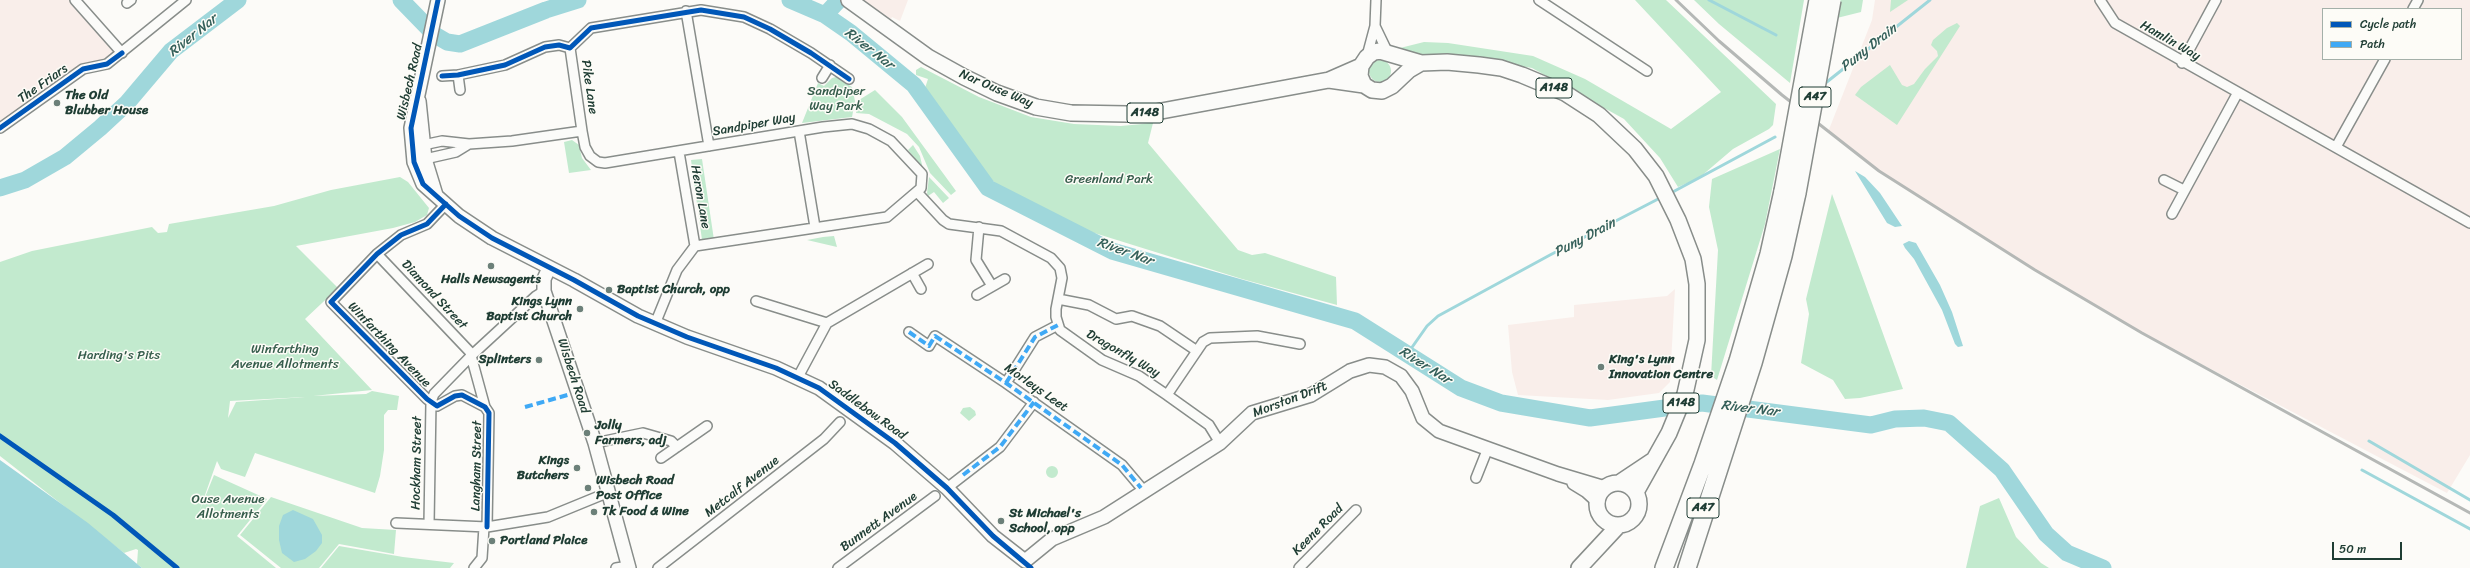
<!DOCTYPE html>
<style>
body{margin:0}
#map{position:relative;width:2470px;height:568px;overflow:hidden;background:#fcfbf8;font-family:Sriracha,sans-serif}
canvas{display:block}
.legend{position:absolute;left:2322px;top:8px;width:140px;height:52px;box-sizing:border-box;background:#fdfcf7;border:1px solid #a4b0a9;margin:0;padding:5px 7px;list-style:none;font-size:12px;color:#1f3d34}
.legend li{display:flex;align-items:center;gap:8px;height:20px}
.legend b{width:20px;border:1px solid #a4b0a9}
.scale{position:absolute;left:2332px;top:542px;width:70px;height:18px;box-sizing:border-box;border:2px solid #1f3d34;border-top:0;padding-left:5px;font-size:12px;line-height:14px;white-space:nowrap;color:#1f3d34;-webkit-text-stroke:3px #fdfcf7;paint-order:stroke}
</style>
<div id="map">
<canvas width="2470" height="568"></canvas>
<ul class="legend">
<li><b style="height:5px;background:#0057b8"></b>Cycle path</li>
<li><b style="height:5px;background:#3fa9f5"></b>Path</li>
</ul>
<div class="scale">50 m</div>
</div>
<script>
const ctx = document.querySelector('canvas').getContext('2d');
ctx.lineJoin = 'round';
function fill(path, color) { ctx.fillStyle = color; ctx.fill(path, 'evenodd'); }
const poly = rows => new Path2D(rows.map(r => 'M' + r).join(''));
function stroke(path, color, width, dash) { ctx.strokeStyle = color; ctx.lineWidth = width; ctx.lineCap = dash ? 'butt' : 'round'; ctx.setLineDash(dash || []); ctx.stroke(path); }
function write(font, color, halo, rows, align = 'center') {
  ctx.font = font + ' Sriracha,sans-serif'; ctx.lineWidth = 3; ctx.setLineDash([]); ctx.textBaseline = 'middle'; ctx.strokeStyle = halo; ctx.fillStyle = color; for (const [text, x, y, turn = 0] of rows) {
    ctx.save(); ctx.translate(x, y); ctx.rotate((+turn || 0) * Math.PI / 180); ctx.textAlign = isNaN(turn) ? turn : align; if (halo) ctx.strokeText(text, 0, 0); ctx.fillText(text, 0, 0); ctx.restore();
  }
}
const built = poly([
 [0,0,76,0,120,54,80,72,0,127],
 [862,0,908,0,900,21,892,17,891,19],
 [1875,0,2470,0,2470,455,2447,493,2142,333,2035,270,1879,171,1828,132,1872,20],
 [2323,9,2461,9,2461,59,2323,59],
 [1675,289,1670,382,1659,393,1608,400,1518,395,1512,372,1508,325,1574,317,1574,305,1667,296]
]);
const green = poly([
 [1635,0,1666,0,1776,104,1773,125,1769,129,1733,149,1699,178,1678,187,1660,158,1624,119,1532,68,1481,59,1411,53,1400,48,1424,42,1448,43,1533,56,1585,79,1671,129,1721,92],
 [1694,0,1804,0,1790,83,1719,24],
 [1840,0,1863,0,1861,12,1837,18],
 [1891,0,1908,0,1890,12],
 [1957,23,1960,26,1897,125,1855,95,1861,87,1890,65,1902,85,1907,87,1914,84,1925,69,1938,56,1937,51,1931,45,1933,40,1947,28],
 '1369 71a11 11 0 1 1 22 0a11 11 0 1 1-22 0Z',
 [921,67,979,97,1031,117,1074,124,1121,126,1153,123,1148,143,1238,250,1252,255,1265,253,1336,277,1337,305,1242,279,1088,231,1000,187,985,174,924,91,928,79,916,75,916,70],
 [836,77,852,87,855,101,852,117,802,123,818,83,824,86,832,78],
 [875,90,902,117,956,191,951,195,930,173,919,147,907,134,869,114,856,113,859,100],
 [572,140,579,145,582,158,591,170,569,173,564,142],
 [913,145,920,156,923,169,908,150],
 [1780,149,1765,224,1717,380,1711,376,1718,250,1709,207,1712,179],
 [702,159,714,240,702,240,691,160],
 [400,177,408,182,429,208,427,215,415,222,393,228,296,246,338,288,305,319,372,390,313,396,366,394,372,391,399,396,397,410,388,410,384,415,384,450,380,476,375,493,255,453,245,477,221,469,217,461,199,512,214,475,267,499,237,536,276,568,142,568,137,564,138,550,136,549,124,553,0,456,0,262,32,251,152,227,158,233,167,232,169,224,274,206,331,190],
 [305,397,236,402,228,418,230,401],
 [929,177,949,198,943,203,934,192,928,196,927,193],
 [1832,194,1864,281,1903,389,1860,398,1845,399,1833,380,1801,363,1809,314,1806,299],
 [834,236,837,247,807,240,823,237],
 [970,407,975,411,976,415,969,421,960,413,963,408],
 '1046 472a6 6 0 1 1 12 0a6 6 0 1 1-12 0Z',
 [271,497,362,528,396,530,394,554,339,544,319,568,281,568,240,535],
 [1999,498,2016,537,2041,563,2049,568,1966,568,1980,506],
 [339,546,403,557,454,563,450,568,321,568]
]);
const water = poly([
 [1855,171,1865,177,1880,193,1902,226,1895,227,1887,223],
 [1909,241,1916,243,1940,285,1952,312,1963,346,1958,347,1955,344,1942,310,1914,259,1905,248,1903,244],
 [0,460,88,523,142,568,0,568],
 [293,510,313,519,322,535,322,543,316,551,305,559,294,562,282,553,279,540,279,526,283,515]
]);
const stream = poly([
 [1709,0,1776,35],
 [1823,85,1930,0],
 [1669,194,1775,137],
 [1408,353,1427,326,1438,316,1550,255,1662,197],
 [2369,441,2470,500],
 [2362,470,2470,529]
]);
const river = poly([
 [401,0,435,35,447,42,460,44,546,10,578,0],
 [790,0,825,15,851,33,914,85,988,188,1112,251,1355,321,1461,388,1501,403,1590,418,1702,403,1871,425,1895,419,1924,418,1949,423,2002,470,2046,534,2067,553,2103,568],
 [825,15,839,0],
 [0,188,25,180,65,157,100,128,127,103,171,51,238,0]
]);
const street = poly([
 [75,0,122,53],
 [1539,0,1647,71],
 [2100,0,2115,23,2470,223],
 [127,3,131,0],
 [2413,9,2418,0],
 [686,11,709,146],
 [1375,26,1388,53],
 [570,48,582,131],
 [1367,56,1375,26,1376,0],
 [2182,63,2216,0],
 [458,75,460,90],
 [442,76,458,75,505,65,545,47,559,45,570,48,591,28,701,10,744,17,770,29,811,53,849,79],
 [822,78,830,65],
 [0,128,83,69,107,64,186,0],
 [799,131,815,227],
 [423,145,442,141,469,144,512,141,582,131,585,147,590,156,598,162,605,163,823,127,852,124,869,129,891,141,922,174,921,188,887,217,695,246,677,270,655,324],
 [2336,147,2385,59],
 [679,152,695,246],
 [425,159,456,152,469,144],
 [2164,180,2184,190],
 [917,192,943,220,949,224,1001,231,1051,258,1060,268,1062,278,1056,309,1056,317,1060,330,1102,360,1139,376,1167,395,1209,425,1220,443],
 [446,204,427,224,401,235,377,254,331,302,427,399,437,406,455,396,462,395,485,407,489,413,487,527],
 [2172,214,2237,94],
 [979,227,976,260,992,286],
 [377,254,470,352,485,407],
 [912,273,921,289],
 [977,295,1005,279],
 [1058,299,1089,305,1116,319,1132,316,1160,326,1197,351],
 [756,301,827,323],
 [909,332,929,346,935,336,1006,383,1122,465,1144,491],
 [798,377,827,323,928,264],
 [1006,383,1035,337,1058,325],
 [1167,395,1203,342,1210,338,1257,336,1300,344],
 [595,443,643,433,671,441,677,447],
 [661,458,707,426],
 [1476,478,1488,448],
 [947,488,1000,447,1034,402],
 [396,523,487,527,548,517,609,492],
 [429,524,431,402,434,394,472,355,536,296,544,291],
 [474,568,482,558,484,527],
 [616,568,629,566],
 [658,568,824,439,840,422],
 [838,568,935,496],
 [1299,568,1356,510]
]);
const secondary = poly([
 [438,0,411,128,414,162,423,184,459,216,492,238,574,280,638,316,687,337,776,368,819,388,895,443,947,488,993,536,1025,561,1052,539,1104,517,1220,443,1252,413,1311,395,1350,371,1369,365,1385,367,1401,376,1412,391,1423,418,1439,431,1558,474,1605,488],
 [419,101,425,159,436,195],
 [549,268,544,279,544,291,595,443,629,568],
 [1574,483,1587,491,1598,501]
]);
const primary = poly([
 [849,0,928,57,964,77,997,93,1036,107,1071,113,1127,114,1156,112,1329,80,1361,66],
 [1329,80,1364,85,1372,90,1382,91,1392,86,1409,70,1421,63],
 [1364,85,1360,76,1361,66,1367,57,1374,52,1380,51,1421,63,1447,62,1479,65,1501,68,1522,75,1565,93,1599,115,1635,149,1656,176,1678,220,1693,259,1697,284,1697,340,1685,394,1669,433,1636,492],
 [1619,483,1652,461],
 '1597 504a21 21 0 1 1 42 0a21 21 0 1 1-42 0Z',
 [1579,568,1619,525]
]);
const highway = poly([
 [1664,568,1703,464,1738,361,1769,254,1783,191],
 [1687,568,1753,363,1783,256,1797,193]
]);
const rail = poly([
 [1676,0,1719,41,1782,95,1879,171,2035,270,2142,333,2470,513]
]);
const highwayBridge = poly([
 [1783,191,1818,0],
 [1797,193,1832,0]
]);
const quiet = poly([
 [909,332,929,346,935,336,1006,383,1122,465,1141,488],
 [1006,383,1035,337,1058,325],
 [525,407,571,394],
 [963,475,1000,447,1034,402]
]);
const cycleway = poly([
 [438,0,411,128,414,162,423,184,459,216,492,238,574,280,638,316,687,337,776,368,819,388,895,443,947,488,993,536,1031,568],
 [442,76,458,75,505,65,545,47,559,45,570,48,591,28,701,10,744,17,770,29,811,53,849,79],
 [0,128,83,69,107,64,122,53],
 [446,204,427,224,401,235,377,254,331,302,427,399,437,406,455,396,462,395,485,407,489,413,487,527],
 [0,436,113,515,177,568]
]);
const markers = [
 [57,103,4,"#6c8079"],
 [491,266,4,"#6c8079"],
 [609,290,4,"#6c8079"],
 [580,309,4,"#6c8079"],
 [539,360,4,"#6c8079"],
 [1601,367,4,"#6c8079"],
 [587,433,4,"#6c8079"],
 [577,468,4,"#6c8079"],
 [588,488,4,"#6c8079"],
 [594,512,4,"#6c8079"],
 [1001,521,4,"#6c8079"],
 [492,541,4,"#6c8079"]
];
const shields = [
 [1554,88,36],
 [1815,97,32],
 [1145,113,36],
 [1681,403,36],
 [1703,508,32]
];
const shieldNames = [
 ["A148",1554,88],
 ["A47",1815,97],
 ["A148",1145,113],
 ["A148",1681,403],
 ["A47",1703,508]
];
const streetNames = [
 ["Hamlin Way",2170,41,30],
 ["Wisbech Road",410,82,-77],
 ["The Friars",43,84,-35],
 ["Pike Lane",589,87,82],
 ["Nar Ouse Way",996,89,23],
 ["Sandpiper Way",754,125,-10],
 ["Heron Lane",700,197,80],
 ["Diamond Street",434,295,47],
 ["Winfarthing Avenue",389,345,46],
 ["Dragonfly Way",1123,354,30],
 ["Wisbech Road",573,376,72],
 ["Morleys Leet",1036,388,35],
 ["Morston Drift",1290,400,-21],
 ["Saddlebow Road",867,410,36],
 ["Hockham Street",417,463,-89],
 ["Langham Street",477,466,-89],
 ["Metcalf Avenue",742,487,-38],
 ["Bunnett Avenue",879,522,-36],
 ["Keene Road",1318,530,-45]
];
const parkNames = [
 ["Sandpiper",836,92],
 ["Way Park",836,107],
 ["Greenland Park",1109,180],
 ["Winfarthing",285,350],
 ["Avenue Allotments",285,365],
 ["Harding's Pits",119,356],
 ["Ouse Avenue",228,500],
 ["Allotments",228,515]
];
const poiNames = [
 ["The Old",65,96],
 ["Blubber House",65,111],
 ["Halls Newsagents",491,280,"center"],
 ["Baptist Church, opp",617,290],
 ["Kings Lynn",572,302,"right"],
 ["Baptist Church",572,317,"right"],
 ["Splinters",531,360,"right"],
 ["King's Lynn",1609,360],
 ["Innovation Centre",1609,375],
 ["Jolly",595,426],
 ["Farmers, adj",595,441],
 ["Kings",569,461,"right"],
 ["Butchers",569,476,"right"],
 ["Wisbech Road",596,481],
 ["Post Office",596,496],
 ["Tk Food & Wine",602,512],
 ["St Michael's",1009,514],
 ["School, opp",1009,529],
 ["Portland Plaice",500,541]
];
const waterNames = [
 ["River Nar",193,36,-39],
 ["Puny Drain",1869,48,-38],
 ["River Nar",869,49,38],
 ["Puny Drain",1585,238,-28],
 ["River Nar",1125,252,20],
 ["River Nar",1425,366,32],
 ["River Nar",1750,409,7]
];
fill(built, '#f9eeea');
fill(green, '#c2eace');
fill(water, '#9fd7db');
stroke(stream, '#9fd7db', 3);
stroke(river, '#9fd7db', 17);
stroke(street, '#888d8a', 12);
stroke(secondary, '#888d8a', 16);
stroke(primary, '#888d8a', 18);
stroke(highway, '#888d8a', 20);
stroke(street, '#fbfbf9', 9);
stroke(secondary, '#fbfbf9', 13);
stroke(primary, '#fbfbf9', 15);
stroke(highway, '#fbfbf9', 17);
stroke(rail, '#b5b8b6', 3);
stroke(highwayBridge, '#888d8a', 20, []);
stroke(highwayBridge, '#fbfbf9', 17);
stroke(quiet, '#3fa9f5', 4, [8, 4]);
stroke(cycleway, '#0057b8', 5);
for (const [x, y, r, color] of markers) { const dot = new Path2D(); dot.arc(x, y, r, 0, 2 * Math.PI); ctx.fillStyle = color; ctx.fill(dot); stroke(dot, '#fdfcf7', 1.5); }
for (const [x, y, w] of shields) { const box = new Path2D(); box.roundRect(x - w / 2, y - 10, w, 20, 3); ctx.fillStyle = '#fdfcf7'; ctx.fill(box); stroke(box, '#1f3d34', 1); }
write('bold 12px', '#1f3d34', null, shieldNames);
write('13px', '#1f3d34', '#fdfcf7', streetNames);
write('13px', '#365d4c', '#fdfcf7', parkNames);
write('bold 13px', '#1f3d34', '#fdfcf7', poiNames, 'left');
write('italic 14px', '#35605a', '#fdfcf7', waterNames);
</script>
